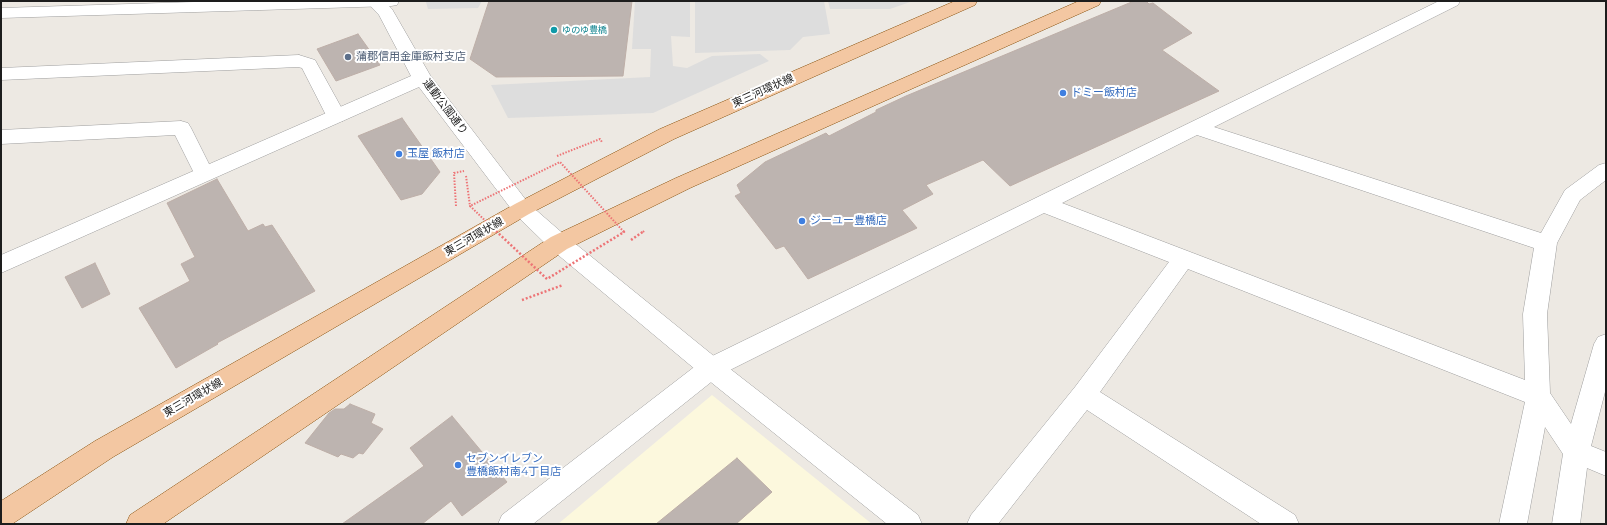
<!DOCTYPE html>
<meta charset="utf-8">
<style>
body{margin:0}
#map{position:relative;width:1607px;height:525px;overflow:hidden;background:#ede9e3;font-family:Montserrat,sans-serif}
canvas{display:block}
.frame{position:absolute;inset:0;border:2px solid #1d1d1d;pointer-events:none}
</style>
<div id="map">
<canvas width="1607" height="525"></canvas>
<div class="frame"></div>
</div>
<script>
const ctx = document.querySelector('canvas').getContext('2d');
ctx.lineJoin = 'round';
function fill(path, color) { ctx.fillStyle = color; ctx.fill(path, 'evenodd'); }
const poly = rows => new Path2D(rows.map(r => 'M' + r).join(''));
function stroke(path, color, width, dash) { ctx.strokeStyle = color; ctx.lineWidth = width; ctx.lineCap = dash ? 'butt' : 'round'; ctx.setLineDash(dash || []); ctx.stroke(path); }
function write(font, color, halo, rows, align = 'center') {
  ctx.font = font + ' Montserrat,"Noto Sans JP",sans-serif'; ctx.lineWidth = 4; ctx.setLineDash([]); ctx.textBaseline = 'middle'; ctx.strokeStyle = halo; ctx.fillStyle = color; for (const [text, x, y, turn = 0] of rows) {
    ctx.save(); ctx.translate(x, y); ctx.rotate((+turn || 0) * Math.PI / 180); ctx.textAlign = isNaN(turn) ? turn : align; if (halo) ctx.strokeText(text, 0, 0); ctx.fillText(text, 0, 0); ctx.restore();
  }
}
const education = poly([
 [712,395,872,524,558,524]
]);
const parking = poly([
 [450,1,482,1,478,8,428,9,426,2],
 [635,1,690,1,690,37,671,36,673,66,687,68,712,56,760,54,769,61,653,113,508,118,491,85,650,77,651,49,632,49],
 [695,1,824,1,830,34,803,37,790,50,695,53],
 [828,1,913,1,890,9,830,9]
]);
const building = poly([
 [489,1,632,1,623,76,496,77,470,59,489,1],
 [1134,1,1146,1,1149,4,1153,3,1192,33,1162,50,1219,91,1010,186,983,160,926,185,933,194,902,210,917,228,808,279,784,246,776,249,735,196,741,193,737,185,765,162,826,133,829,136,876,112,876,110,906,96,1134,1],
 [358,34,380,65,336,81,317,49,358,34],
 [402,118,440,172,422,194,401,200,358,136,402,118],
 [217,179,248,231,263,224,265,227,272,225,315,291,217,343,218,344,176,368,139,308,190,281,181,264,195,257,167,203,217,179],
 [95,263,110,294,82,308,65,277,95,263],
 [350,404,375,414,371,423,383,429,363,454,359,453,353,458,341,454,338,457,305,443,329,413,335,409,344,409,350,404],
 [452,416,507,482,462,516,451,501,422,524,342,524,424,466,410,448,452,416],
 [737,458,772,492,736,524,656,524,737,458]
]);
const pathFar1 = poly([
 [557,156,600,139,602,142],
 [466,176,470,206],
 [456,206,454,173,464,171],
 [643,232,645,230]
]);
const path = poly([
 [631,240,644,231],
 [522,300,563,285]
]);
const minor = poly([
 [226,1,399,1,397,5,391,6,1,18,1,8,226,1],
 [1439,1,1460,1,1458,5,1214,127,1541,233,1565,190,1599,165,1606,163,1606,180,1580,200,1557,243,1547,314,1550,393,1571,424,1594,344,1598,337,1606,334,1606,388,1591,446,1606,452,1606,476,1587,468,1580,524,1552,524,1563,454,1545,427,1527,524,1499,524,1525,402,1188,269,1100,392,1295,515,1299,524,1261,524,1087,410,998,524,967,524,971,515,1075,387,1169,262,1044,213,720,375,533,524,498,524,502,515,702,361,1439,1],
 [1197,135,1534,248,1523,314,1525,380,1062,203,1197,135],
 [299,55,315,60,346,116,343,121,336,122,329,121,302,68,298,67,1,80,1,68,299,55],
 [181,121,188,123,191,128,214,174,211,179,204,181,197,179,175,135,1,144,1,130,181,121]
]);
const tertiary = poly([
 [366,1,384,1,392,9,430,75,529,204,567,237,720,361,918,515,922,524,887,524,702,375,551,249,515,214,419,87,1,273,1,255,411,76,379,15,366,1]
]);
const primary = poly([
 [955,1,977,1,975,5,674,139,529,214,113,457,12,524,1,524,1,501,95,441,515,204,660,129,955,1],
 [1079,1,1101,1,1099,5,690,188,567,249,163,524,126,524,130,515,551,237,676,178,1079,1]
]);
const pathBridgeFar1 = poly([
 [497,232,470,206,560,162,624,232]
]);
const pathBridge = poly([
 [496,231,547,279,624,232,623,231]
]);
const markers = [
 [554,30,4,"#0f9aa8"],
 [348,57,4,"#5c6f8a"],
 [1063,93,4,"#3f7fe0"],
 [399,154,4,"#3f7fe0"],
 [802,221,4,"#3f7fe0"],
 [458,465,4,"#3f7fe0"]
];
const farCulturenames = [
 ["ゆのゆ豊橋",562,30]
];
const serviceNames = [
 ["蒲郡信用金庫飯村支店",356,57]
];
const streetNames = [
 ["東三河環状線",763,91,-24],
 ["運動公園通り",445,107,53],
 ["東三河環状線",474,237,-30],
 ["東三河環状線",193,398,-30]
];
const shopNames = [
 ["ドミー飯村店",1071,93],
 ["玉屋 飯村店",407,154],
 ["ジーユー豊橋店",810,221],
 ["セブンイレブン",466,459],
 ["豊橋飯村南4丁目店",466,472]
];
fill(education, '#fcf8dd');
fill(parking, '#ddd');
fill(building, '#bdb4b0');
stroke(building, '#bdaea7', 1);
stroke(minor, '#9e9e9e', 1);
stroke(tertiary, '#9e9e9e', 1);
stroke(primary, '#88510d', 1);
stroke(pathFar1, '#ed7476', 2, [1.5, 1.5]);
stroke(path, '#ed7476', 2.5, [2, 2]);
fill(minor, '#fff');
fill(tertiary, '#fff');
fill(primary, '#f3c7a2');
stroke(pathBridgeFar1, '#ed7476', 2, [1.5, 1.5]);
stroke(pathBridge, '#ed7476', 2.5, [2, 2]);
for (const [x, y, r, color] of markers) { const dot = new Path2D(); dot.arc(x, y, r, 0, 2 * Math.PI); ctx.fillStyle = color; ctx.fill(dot); stroke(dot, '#fff', 1.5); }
write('9px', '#0d838f', '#fff', farCulturenames, 'left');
write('11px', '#4e5e75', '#fff', serviceNames, 'left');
write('11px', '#1d1d1d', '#fff', streetNames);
write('11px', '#366cbe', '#fff', shopNames, 'left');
</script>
